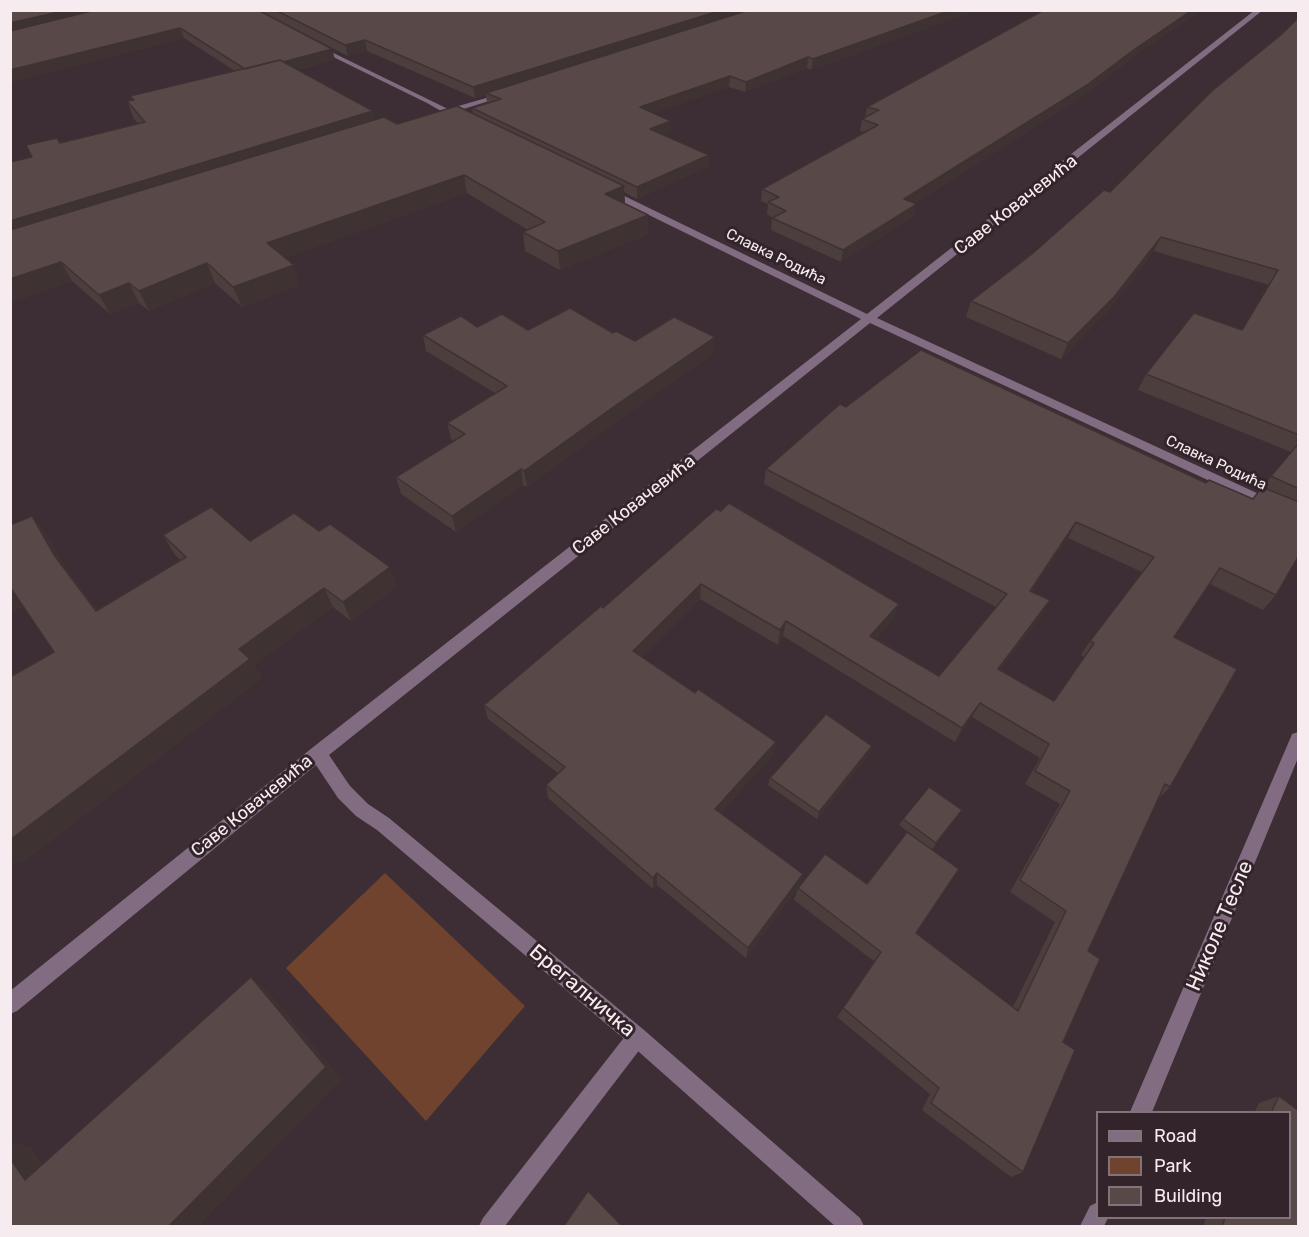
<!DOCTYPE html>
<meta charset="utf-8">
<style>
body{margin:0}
#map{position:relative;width:1309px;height:1237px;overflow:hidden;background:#3c2e34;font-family:Rubik,sans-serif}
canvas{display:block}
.frame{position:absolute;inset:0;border:12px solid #f6ecef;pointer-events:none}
.legend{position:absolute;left:1096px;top:1111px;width:195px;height:108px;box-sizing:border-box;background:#32242a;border:2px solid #807479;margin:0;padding:8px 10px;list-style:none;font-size:18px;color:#f6ecef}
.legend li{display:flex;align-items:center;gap:12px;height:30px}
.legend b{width:30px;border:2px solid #807479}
</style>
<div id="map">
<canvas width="1309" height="1237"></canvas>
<div class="frame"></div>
<ul class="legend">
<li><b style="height:8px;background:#826c82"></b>Road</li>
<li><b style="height:16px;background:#6f432d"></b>Park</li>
<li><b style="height:16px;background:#594848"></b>Building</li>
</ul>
</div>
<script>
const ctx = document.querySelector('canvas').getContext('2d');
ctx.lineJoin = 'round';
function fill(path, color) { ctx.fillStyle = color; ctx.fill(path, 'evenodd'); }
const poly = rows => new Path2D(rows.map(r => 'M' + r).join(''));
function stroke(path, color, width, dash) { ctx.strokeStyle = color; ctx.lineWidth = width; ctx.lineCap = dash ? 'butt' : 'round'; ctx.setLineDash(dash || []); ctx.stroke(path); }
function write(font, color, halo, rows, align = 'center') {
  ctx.font = font + ' Rubik,sans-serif'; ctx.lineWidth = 6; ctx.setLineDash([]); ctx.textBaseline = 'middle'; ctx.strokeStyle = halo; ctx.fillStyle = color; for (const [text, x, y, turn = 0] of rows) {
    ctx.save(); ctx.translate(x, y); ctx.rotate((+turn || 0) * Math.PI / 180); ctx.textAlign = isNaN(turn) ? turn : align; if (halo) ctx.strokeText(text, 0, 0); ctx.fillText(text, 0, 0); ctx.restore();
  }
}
const green = poly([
 [385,873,525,1006,426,1121,286,968]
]);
const service = poly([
 [637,1027,644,1030,647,1037,644,1044,505,1226,479,1226,483,1218,630,1030,637,1027]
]);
const minor = poly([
 [1255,10,1263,10,877,318,1298,512,1298,522,870,323,329,755,350,786,368,804,389,818,644,1030,860,1218,864,1226,835,1226,630,1044,377,830,356,816,338,798,316,765,17,1011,10,1014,10,991,312,748,861,319,604,193,604,189,610,189,867,314,1255,10],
 [317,45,448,109,507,92,511,94,454,112,465,120,458,122,446,114,440,115,441,111,427,103,315,48,317,45],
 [1298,732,1298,758,1152,1112,1130,1112,1290,739,1292,734,1298,732],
 [1098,1202,1098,1218,1108,1218,1104,1226,1080,1226,1090,1206,1098,1202]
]);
const wall = poly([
 [10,10,258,10,335,59,297,70,375,120,397,124,473,113,472,108,487,103,486,95,475,98,367,51,348,56,258,10,977,10,811,70,807,68,745,92,729,87,654,113,671,121,671,132,664,135,709,166,637,199,624,192,625,203,649,234,560,270,525,251,523,232,528,230,467,193,285,258,300,285,242,307,215,283,149,311,139,303,110,314,72,281,10,303,32,157,60,143,138,123,134,119,127,101,132,100,130,96,235,71,184,38,10,82],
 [1299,17,1299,555,1276,595,1263,610,1210,584,1174,637,1170,787,1159,798,1088,951,1063,1042,1023,1172,1011,1177,922,1110,930,1094,837,1017,875,962,794,900,798,888,867,884,931,849,899,825,903,819,957,817,932,850,916,933,1013,1007,1055,922,1010,892,1060,804,1025,784,1040,758,972,717,955,742,783,636,778,645,700,599,642,657,695,693,776,742,773,755,721,813,803,874,799,886,746,958,657,885,653,889,548,798,546,785,558,773,488,719,484,705,603,608,716,509,894,619,876,639,939,676,996,607,764,484,766,469,846,407,1206,483,1253,499,1291,452,1138,390,1146,374,1242,330,1269,285,1154,251,1107,312,1061,359,966,317,971,301,1110,192],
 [1068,538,1142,572,1090,641,1081,655,1084,657,1054,701,1000,670,1042,615,1050,600,1032,591],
 [1131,59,1083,96,915,203,914,216,841,262,771,230,772,218,773,218,767,214,768,204,761,201,762,189,865,132,860,131,862,119,865,118,867,107],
 [477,327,613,333,635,341,714,353,613,424,527,487,523,485,456,532,401,494,396,477,454,441,451,439,447,423,495,393,426,351,423,335],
 [32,516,47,536,70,575,97,610,181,560,175,555,163,535,250,541,319,531,390,567,397,587,351,621,333,607,254,665,262,678,26,860,54,652,23,606,10,612,10,525],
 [869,754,817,819,768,785,770,778],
 [1279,1096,1299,1111,1299,1227,1203,1227,1206,1218,1290,1218,1290,1113,1254,1113,1259,1103]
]);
const shadedWall = poly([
 [67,10,115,10,10,34,10,23],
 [722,10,753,10,486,93,486,95,475,98,473,87],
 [951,10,977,10,811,70,813,59],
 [1192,10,1202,10,1131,59,1083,96,902,211,904,199,1135,49],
 [180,28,184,38,10,82,10,70],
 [365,40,367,51,348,56,345,45],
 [332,49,335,59,252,82,249,71],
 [808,57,807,68,745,92,746,82],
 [730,76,729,87,640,118,640,107],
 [373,111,377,129,10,243,10,221],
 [671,121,671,132,650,140,650,129],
 [709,155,709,166,637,199,637,187],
 [464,175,467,193,274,262,267,243],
 [624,186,625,204,605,194],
 [917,204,914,216,841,262,843,250],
 [648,215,649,234,560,270,558,251],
 [1161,237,1154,251,1107,312,1061,359,1068,343],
 [61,262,72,281,10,303,10,279],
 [207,263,215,283,149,311,139,291],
 [294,265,300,285,242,307,233,287],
 [129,283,139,303,110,314,99,295],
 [715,337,714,353,613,424,527,487,524,471,612,408],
 [521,469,523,485,456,532,452,516],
 [32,516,47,536,70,575,112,630,54,555],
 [1076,522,1068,538,1022,606,1030,591],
 [390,567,397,587,351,621,343,602],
 [701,584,700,599,633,666,633,651],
 [10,587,26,604,10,612],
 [324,588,333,607,254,665,262,678,26,860,10,866,10,840,239,649],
 [1050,600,1042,615,990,683,998,669],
 [899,604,894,619,866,650,870,636],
 [786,621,783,636,778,645,780,630],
 [980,703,972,717,955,742,962,728],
 [776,742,773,755,714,822,715,809],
 [872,746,869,754,817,819,819,812],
 [962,810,957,817,932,850,936,843],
 [657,873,657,885,653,889,653,878],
 [803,874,799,886,746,958,748,948],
 [251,977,269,992,342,1079,198,1227,168,1227],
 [10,1141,31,1147,57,1187,25,1180,10,1158]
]);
const building = poly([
 [10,10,67,10,10,23,10,10],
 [96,10,258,10,332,49,283,62,280,60,245,69,180,28,10,70,10,31,96,10],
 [275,10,722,10,473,87,365,40,345,45,275,10],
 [749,10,951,10,813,59,808,57,746,82,730,76,640,107,671,121,650,129,709,155,637,187,472,108,501,99,486,93,749,10],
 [1044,10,1192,10,1135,49,1087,85,904,199,917,204,843,250,772,218,786,211,768,202,779,197,762,189,878,125,862,119,879,110,867,107,1044,10],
 [1299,17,1299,435,1146,374,1194,313,1242,330,1278,270,1161,237,1114,297,1068,343,971,301,1032,254,1104,190,1110,192,1213,90,1282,34,1299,17],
 [280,60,373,111,10,221,10,162,32,157,26,145,57,138,60,143,145,122,127,101,134,100,130,96,280,60],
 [457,106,624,186,605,194,648,215,558,251,523,232,545,222,464,175,267,243,294,265,233,287,207,263,139,291,129,283,99,295,61,262,10,279,10,230,384,117,397,124,457,106],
 [570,308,613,333,616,331,635,341,674,317,715,337,612,408,524,471,521,469,452,516,396,477,465,434,447,423,507,386,423,335,461,316,477,327,502,314,528,330,570,308],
 [921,350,1206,483,1209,480,1253,499,1262,487,1299,502,1299,555,1276,595,1220,568,1174,637,1237,669,1170,787,1165,784,1088,951,1100,959,1063,1042,1075,1050,1023,1172,931,1103,939,1088,843,1008,881,952,798,888,825,854,867,884,907,832,959,869,916,933,1018,1011,1066,911,1020,880,1070,791,1035,771,1049,744,980,703,962,728,786,621,780,630,701,584,633,651,695,693,698,689,776,742,715,809,803,874,748,948,657,873,653,878,546,785,565,767,484,705,601,606,603,608,716,509,721,511,729,503,899,604,870,636,939,676,1007,594,766,469,840,404,846,407,921,350],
 [1076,522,1154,557,1090,641,1094,643,1054,701,998,669,1050,600,1030,591,1076,522],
 [1299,443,1299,489,1271,476,1299,443],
 [211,507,250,541,294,513,319,531,330,524,390,567,343,602,324,588,239,649,250,659,10,840,10,677,54,652,10,587,10,525,32,516,54,555,96,611,186,557,163,535,211,507],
 [826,714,872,746,819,812,770,778,826,714],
 [929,787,962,810,936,843,903,819,929,787],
 [251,977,326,1067,168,1227,10,1227,10,1158,25,1180,251,977],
 [1279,1096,1299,1111,1299,1227,1222,1227,1225,1218,1290,1218,1290,1113,1271,1113,1279,1096],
 [588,1191,623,1227,563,1227,588,1191]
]);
const farStreetnames = [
 ["Славка Родића",776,257,26],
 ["Славка Родића",1216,463,25]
];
const streetNames = [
 ["Саве Ковачевића",1016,205,-38],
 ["Саве Ковачевића",634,505,-38],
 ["Саве Ковачевића",252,806,-39]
];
const nearStreetnames = [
 ["Николе Тесле",1220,926,-67],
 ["Брегалничка",582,991,40]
];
fill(green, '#6f432d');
fill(service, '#826c82');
fill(minor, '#826c82');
fill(wall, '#4d3e3e');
fill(shadedWall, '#3e3232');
fill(building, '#594848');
stroke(building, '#3e3232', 1.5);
write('15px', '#f6ecef', '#32242a', farStreetnames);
write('18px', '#f6ecef', '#32242a', streetNames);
write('21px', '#f6ecef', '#32242a', nearStreetnames);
</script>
